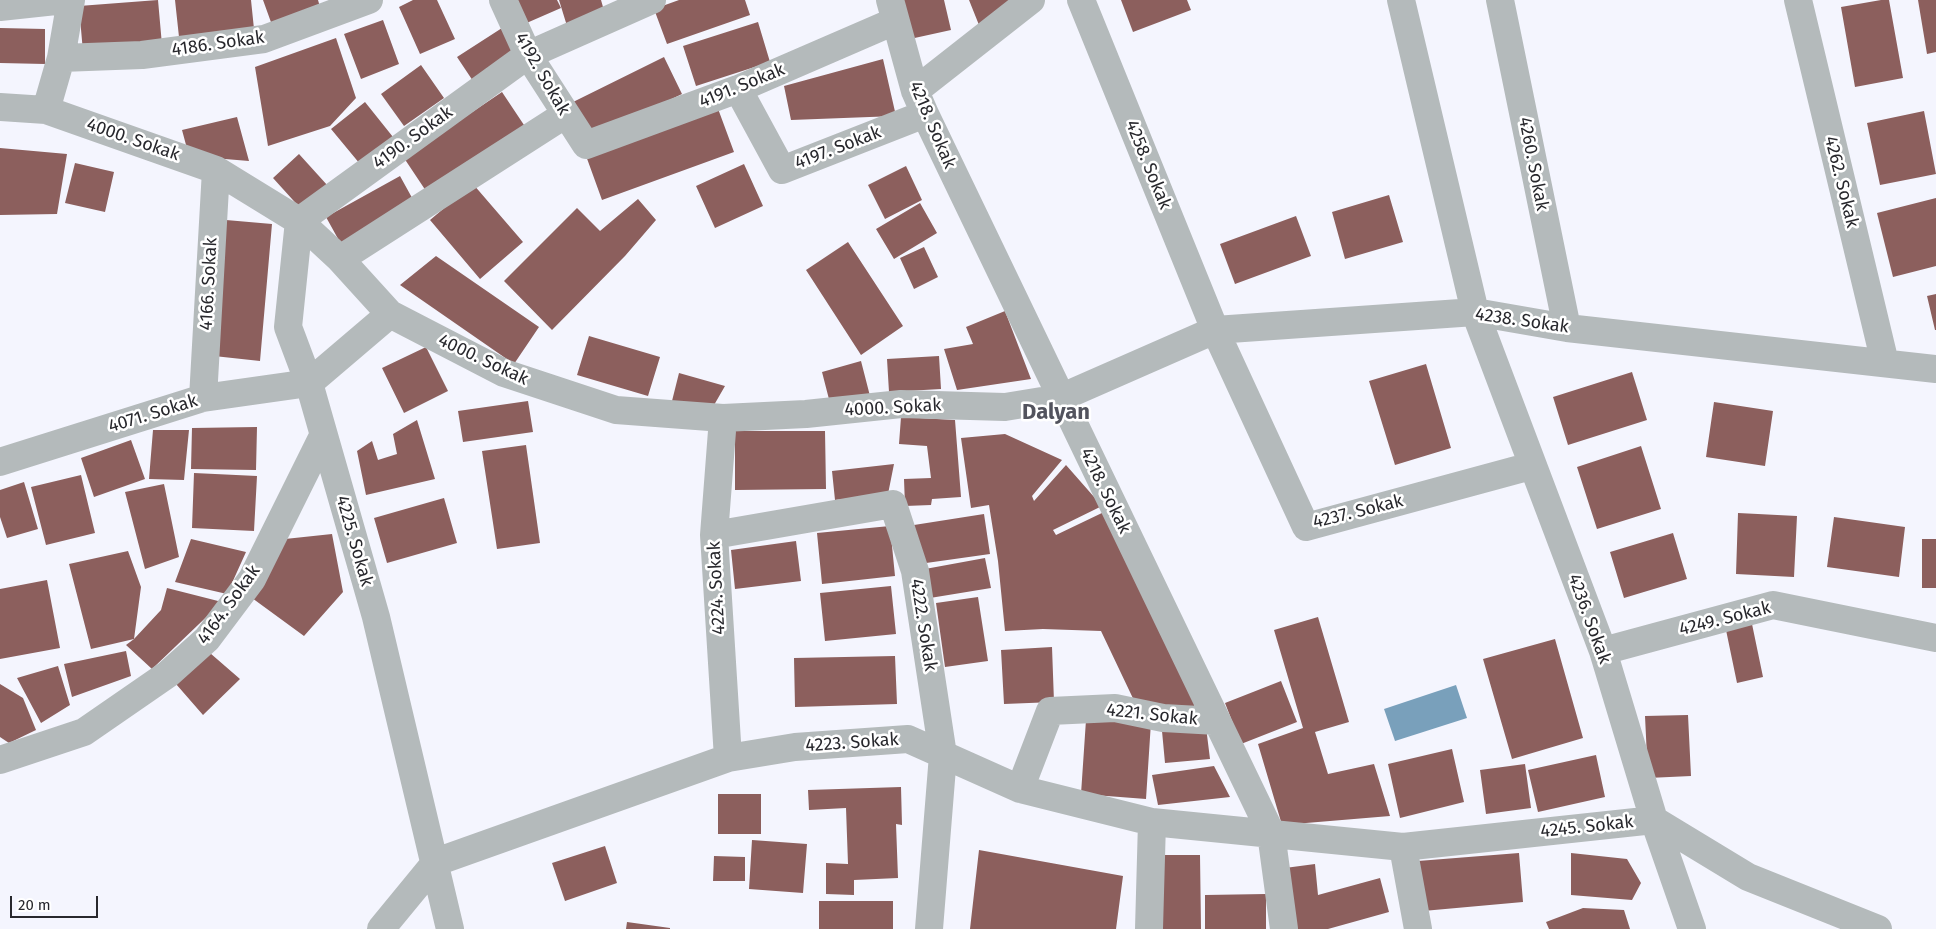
<!DOCTYPE html>
<style>
body{margin:0}
#map{position:relative;width:1936px;height:929px;overflow:hidden;background:#f4f5fe;font-family:"Fira Sans",sans-serif}
canvas{display:block}
.scale{position:absolute;left:10px;top:896px;width:88px;height:22px;box-sizing:border-box;border:2px solid #28282d;border-top:0;padding-left:6px;font-size:15px;line-height:18px;white-space:nowrap;color:#28282d;-webkit-text-stroke:4px #fff;paint-order:stroke}
</style>
<div id="map">
<canvas width="1936" height="929"></canvas>
<div class="scale">20 m</div>
</div>
<script>
const ctx = document.querySelector('canvas').getContext('2d');
ctx.lineJoin = 'round';
function fill(path, color) { ctx.fillStyle = color; ctx.fill(path, 'evenodd'); }
const poly = rows => new Path2D(rows.map(r => 'M' + r).join(''));
function stroke(path, color, width, dash) { ctx.strokeStyle = color; ctx.lineWidth = width; ctx.lineCap = dash ? 'butt' : 'round'; ctx.setLineDash(dash || []); ctx.stroke(path); }
function write(font, color, halo, rows, align = 'center') {
  ctx.font = font + ' "Fira Sans",sans-serif'; ctx.lineWidth = 5; ctx.setLineDash([]); ctx.textBaseline = 'middle'; ctx.strokeStyle = halo; ctx.fillStyle = color; for (const [text, x, y, turn = 0] of rows) {
    ctx.save(); ctx.translate(x, y); ctx.rotate((+turn || 0) * Math.PI / 180); ctx.textAlign = isNaN(turn) ? turn : align; if (halo) ctx.strokeText(text, 0, 0); ctx.fillText(text, 0, 0); ctx.restore();
  }
}
const water = poly([
 [1456,685,1467,718,1395,741,1384,709]
]);
const building = poly([
 [158,0,162,45,83,52,79,6],
 [175,0,251,0,254,29,179,37],
 [263,0,318,0,320,7,272,25],
 [413,0,437,0,455,39,420,54,399,7],
 [511,0,557,0,561,8,522,25],
 [559,0,601,0,605,14,567,26],
 [679,0,745,0,750,15,667,44,654,9],
 [902,0,944,0,951,30,910,39],
 [969,0,1012,0,979,25],
 [1121,0,1187,0,1191,10,1133,32],
 [1881,0,1889,0,1903,78,1855,87,1841,7],
 [1918,0,1936,0,1936,52,1927,54],
 [383,20,399,64,361,79,344,34],
 [758,22,770,62,696,86,683,46],
 [0,28,45,29,45,64,0,63],
 [502,28,517,51,473,81,457,57],
 [336,38,356,98,330,126,268,146,255,67],
 [664,57,682,94,587,140,569,104],
 [883,59,896,116,791,120,784,86],
 [421,65,444,98,404,126,381,94],
 [502,92,526,128,428,194,404,158],
 [365,102,393,137,360,164,331,129],
 [717,106,734,152,602,200,585,153],
 [1924,111,1936,174,1880,185,1867,123],
 [237,117,249,161,189,156,182,130],
 [0,148,67,154,57,214,0,215],
 [299,154,328,186,302,210,273,178],
 [75,163,114,172,105,212,65,203],
 [744,164,763,206,715,228,696,186],
 [906,166,922,200,885,219,868,185],
 [400,176,416,205,342,246,326,217],
 [473,184,523,242,480,279,430,220],
 [1389,195,1403,242,1345,259,1332,212],
 [1936,198,1936,266,1893,277,1877,213],
 [638,199,656,220,625,256,552,330,504,281,577,208,600,231],
 [920,203,937,233,894,259,876,229],
 [1296,216,1311,256,1235,284,1220,244],
 [226,220,272,224,260,361,214,356],
 [848,242,903,326,861,355,806,270],
 [924,247,938,277,914,289,900,258],
 [436,256,539,327,514,364,400,285],
 [1936,294,1936,330,1935,330,1927,296],
 [1005,311,1031,379,957,390,944,349,973,344,966,327],
 [589,336,660,357,648,396,577,375],
 [426,347,448,391,404,413,382,368],
 [939,356,941,389,889,392,887,359],
 [861,361,870,396,831,407,822,372],
 [1426,364,1451,448,1395,465,1369,381],
 [1632,372,1647,420,1568,445,1553,397],
 [679,373,725,386,710,412,672,401],
 [528,401,533,432,463,442,458,411],
 [1714,402,1773,411,1765,466,1706,457],
 [901,417,955,420,961,497,932,499,931,505,905,506,904,479,931,478,927,446,899,444],
 [417,420,435,479,366,495,357,451,372,441,378,460,397,454,393,434],
 [257,427,256,470,191,469,192,428],
 [153,430,189,430,184,480,149,479],
 [735,431,825,431,826,489,735,490],
 [1005,434,1062,460,1032,496,1034,501,1066,465,1102,506,1053,530,1056,535,1104,512,1197,707,1139,711,1101,631,1043,629,1005,631,998,561,989,505,971,508,961,438],
 [131,440,145,479,94,497,81,458],
 [526,445,540,543,497,549,482,451],
 [1641,446,1661,509,1597,529,1577,467],
 [894,464,888,494,835,500,832,471],
 [194,473,257,476,254,531,192,528],
 [81,475,95,533,46,545,31,487],
 [24,482,38,529,7,538,0,517,0,490],
 [164,484,179,557,145,569,125,492],
 [444,498,457,543,387,563,374,518],
 [1738,513,1797,516,1794,577,1736,574],
 [984,514,990,554,919,564,914,525],
 [1834,517,1905,527,1899,577,1827,567],
 [890,526,895,576,822,584,817,533],
 [1673,533,1687,579,1624,598,1610,552],
 [332,534,343,592,304,636,252,598,285,539],
 [191,539,246,552,227,594,175,582],
 [1922,539,1936,539,1936,588,1922,588],
 [796,541,801,581,735,589,731,550],
 [128,551,141,587,134,639,161,610,167,588,222,602,152,669,126,645,134,639,91,649,69,564],
 [985,558,991,588,930,598,925,569],
 [47,580,60,648,0,659,0,589],
 [891,586,896,634,825,641,820,593],
 [978,597,988,661,945,667,936,603],
 [1318,617,1349,722,1315,732,1328,774,1374,764,1390,816,1282,825,1258,744,1303,728,1274,630],
 [1752,624,1763,677,1737,683,1726,630],
 [1555,639,1583,738,1512,759,1483,659],
 [1052,647,1054,702,1004,704,1001,650],
 [126,651,131,676,72,697,64,664],
 [210,653,240,679,203,715,176,684],
 [895,656,897,704,795,707,794,658],
 [58,666,70,705,41,723,17,678],
 [1281,681,1297,722,1241,744,1225,703],
 [0,684,23,698,36,730,9,743,0,737],
 [1688,715,1691,776,1648,778,1645,716],
 [1086,720,1151,722,1146,799,1081,794],
 [1206,727,1210,759,1165,763,1162,731],
 [1452,749,1464,802,1400,818,1388,764],
 [1596,755,1605,797,1538,812,1528,770],
 [1525,764,1531,808,1486,814,1480,770],
 [1214,766,1230,797,1158,805,1152,775],
 [901,787,902,825,896,824,898,878,854,880,854,895,826,894,826,863,848,864,846,808,809,810,808,790],
 [718,794,761,794,761,834,718,834],
 [752,840,807,844,803,893,749,889],
 [605,846,617,883,565,901,552,863],
 [979,850,1123,876,1116,929,970,929],
 [1519,853,1523,902,1423,911,1418,861],
 [1571,853,1627,859,1641,883,1632,900,1571,895],
 [1158,855,1200,855,1201,929,1160,929],
 [714,856,745,857,745,881,713,881],
 [1315,864,1318,895,1380,878,1389,912,1328,929,1293,929,1285,868],
 [1266,894,1266,929,1205,929,1205,895],
 [819,901,893,901,893,929,819,929],
 [1583,908,1624,910,1630,929,1549,929,1546,922],
 [627,922,670,928,670,929,626,929]
]);
const minor = poly([
 [503,0,528,55,586,145,738,89,895,21],
 [890,0,915,91,925,114,1271,833,1284,929],
 [1081,0,1215,330,1306,527,1531,466],
 [1401,0,1475,312,1603,651,1654,820,1692,929],
 [1500,0,1567,328],
 [1798,0,1885,363],
 [0,7,65,0],
 [61,58,142,55,264,39,369,0],
 [738,89,782,170,925,114],
 [915,91,1031,0],
 [0,107,46,110,216,170,299,221,340,259,390,314,504,373,616,410,723,418,806,414,901,404,1005,407,1060,398,1215,330,1475,312,1567,328,1936,369],
 [46,110,61,58,71,0],
 [340,259,566,114],
 [203,398,216,170],
 [723,418,714,535,728,758],
 [0,462,203,398,309,383,390,314],
 [714,535,893,504,915,571,943,755,929,929],
 [1603,651,1773,605,1936,638],
 [0,760,84,732,168,674,207,639,252,579,323,436],
 [1020,789,1050,711,1115,708,1163,718,1217,721],
 [1403,847,1418,929],
 [381,929,436,862,728,758,795,747,908,739,1020,789,1152,822,1403,847,1654,820,1748,877,1878,929],
 [450,929,376,617,309,383,288,327,299,221,528,55,652,0],
 [1149,929,1152,822]
]);
const streetNames = [
 ["4186. Sokak",218,44,-8],
 ["4192. Sokak",542,74,60],
 ["4191. Sokak",742,86,-22],
 ["4218. Sokak",932,125,67],
 ["4190. Sokak",413,138,-36],
 ["4000. Sokak",133,140,19],
 ["4197. Sokak",838,148,-21],
 ["4260. Sokak",1533,164,79],
 ["4258. Sokak",1148,165,68],
 ["4262. Sokak",1841,182,76],
 ["4166. Sokak",209,284,-87],
 ["4238. Sokak",1522,321,8],
 ["4000. Sokak",483,360,25],
 ["4000. Sokak",893,408,-3],
 ["4071. Sokak",153,414,-17],
 ["4218. Sokak",1105,491,64],
 ["4237. Sokak",1358,512,-14],
 ["4225. Sokak",354,541,74],
 ["4224. Sokak",717,588,-93],
 ["4164. Sokak",229,605,-54],
 ["4236. Sokak",1589,619,70],
 ["4249. Sokak",1725,619,-14],
 ["4222. Sokak",923,625,81],
 ["4221. Sokak",1152,715,6],
 ["4223. Sokak",852,743,-4],
 ["4245. Sokak",1587,827,-6]
];
const districtNames = [
 ["Dalyan",1056,413]
];
fill(water, '#79a0bb');
fill(building, '#8c5f5d');
stroke(minor, '#b4babb', 28);
write('18px', '#28282d', '#fff', streetNames);
write('bold 22px', '#52535d', '#fff', districtNames);
</script>
